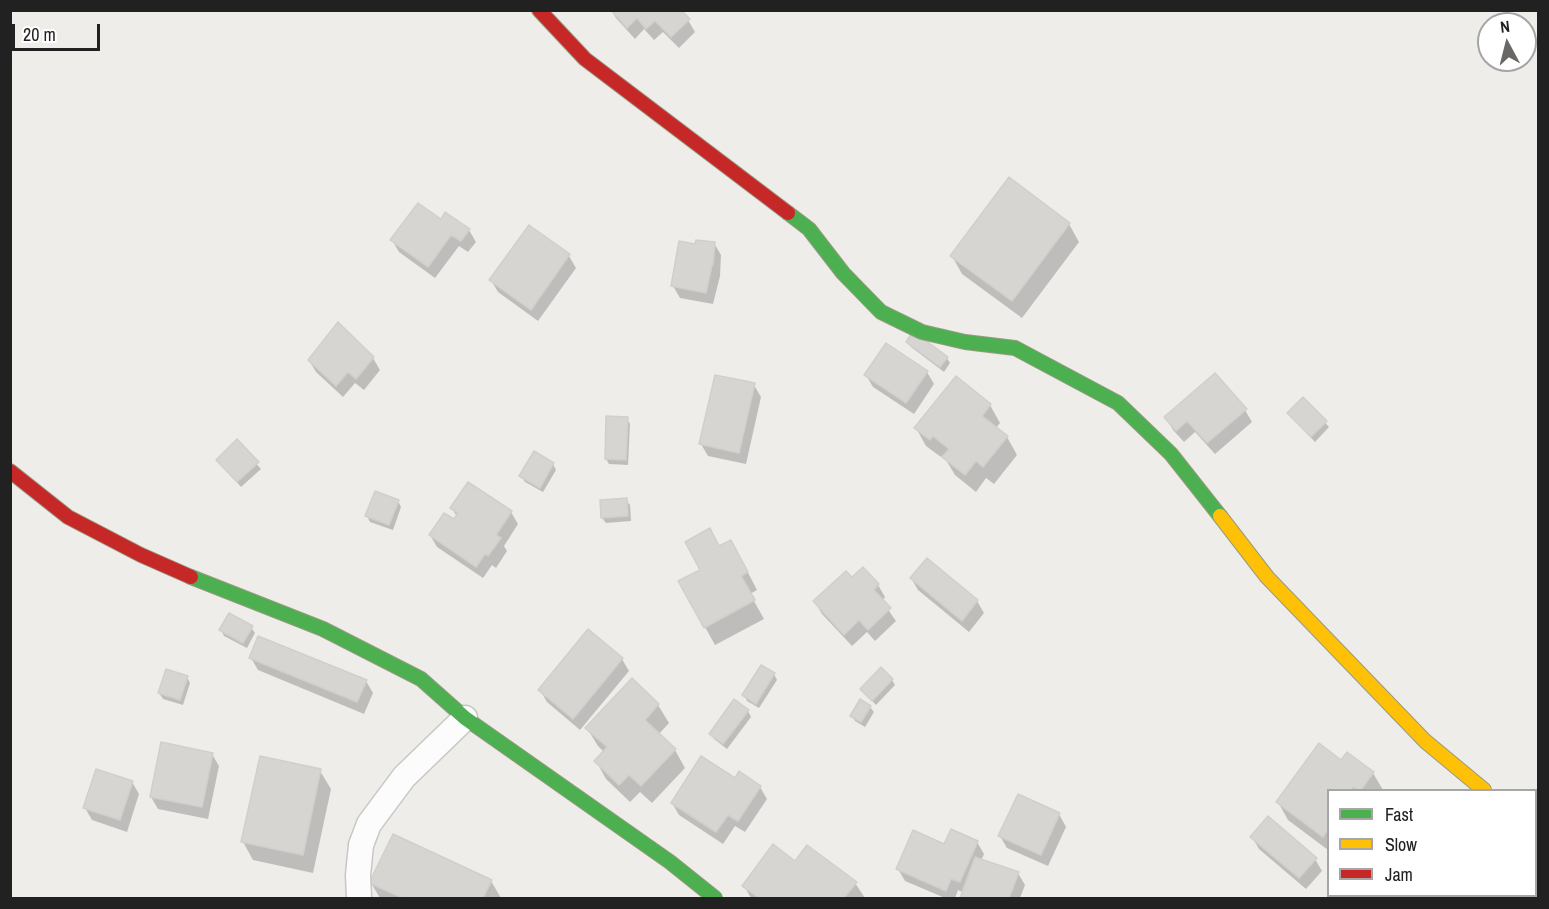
<!DOCTYPE html>
<style>
body{margin:0}
#map{position:relative;width:1549px;height:909px;overflow:hidden;background:#efedea;font-family:"Archivo Narrow",sans-serif}
canvas{display:block}
.frame{position:absolute;inset:0;border:12px solid #212121;pointer-events:none}
.legend{position:absolute;left:1327px;top:789px;width:210px;height:108px;box-sizing:border-box;background:#fff;border:2px solid #a6a6a6;margin:0;padding:8px 10px;list-style:none;font-size:18px;color:#212121}
.legend li{display:flex;align-items:center;gap:12px;height:30px}
.legend b{width:30px;border:2px solid #a6a6a6}
.north{position:absolute;left:1477px;top:12px;width:60px;height:60px;box-sizing:border-box;background:#fff;border:2px solid #a6a6a6;border-radius:50%;rotate:353deg;font-size:16px;font-weight:700;line-height:24px;text-align:center;color:#212121}
.north::after{content:'';display:block;margin:auto;width:21px;height:27px;background:#696867;clip-path:polygon(50% 0,100% 100%,50% 72%,0 100%)}
.scale{position:absolute;left:12px;top:24px;width:88px;height:27px;box-sizing:border-box;border:3px solid #212121;border-top:0;padding-left:8px;font-size:18px;line-height:21px;white-space:nowrap;color:#212121;-webkit-text-stroke:4px #fff;paint-order:stroke}
</style>
<div id="map">
<canvas width="1549" height="909"></canvas>
<div class="frame"></div>
<ul class="legend">
<li><b style="height:8px;background:#4caf50"></b>Fast</li>
<li><b style="height:8px;background:#ffc107"></b>Slow</li>
<li><b style="height:8px;background:#c62828"></b>Jam</li>
</ul>
<div class="north">N</div>
<div class="scale">20 m</div>
</div>
<script>
const ctx = document.querySelector('canvas').getContext('2d');
ctx.lineJoin = 'round';
function fill(path, color) { ctx.fillStyle = color; ctx.fill(path, 'evenodd'); }
const poly = rows => new Path2D(rows.map(r => 'M' + r).join(''));
function stroke(path, color, width, dash) { ctx.strokeStyle = color; ctx.lineWidth = width; ctx.lineCap = dash ? 'butt' : 'round'; ctx.setLineDash(dash || []); ctx.stroke(path); }
const shadow = poly([
 [611,10,679,10,688,20,695,32,679,48,663,32,654,40,644,29,635,39,616,18],
 [442,221,469,230,476,242,468,252,459,246,435,278,399,252,392,240],
 [1069,224,1079,242,1022,318,962,274,952,256],
 [529,227,569,256,576,268,538,321,498,292,491,280],
 [714,243,721,255,720,276,713,304,680,298,673,286],
 [907,342,947,358,950,363,944,372,911,347],
 [373,358,380,370,364,390,355,383,343,397,316,372,309,360],
 [927,372,934,384,914,414,873,387,866,375],
 [754,385,761,397,746,464,708,456,701,444],
 [1303,399,1329,427,1315,442,1288,413],
 [990,405,1000,423,996,428,1007,437,1017,455,994,484,986,478,976,492,955,475,943,455,941,457,926,446,916,428],
 [1245,410,1252,422,1215,454,1195,432,1184,442,1173,430,1166,418],
 [627,419,630,424,628,465,609,464,606,459],
 [237,442,261,469,241,487,218,460],
 [553,464,556,470,543,492,525,482,521,476],
 [469,484,511,512,518,524,504,546,507,551,496,568,492,565,483,578,437,547,430,535,454,521,457,517,452,508],
 [626,500,630,505,631,521,606,523,602,518],
 [398,501,401,507,393,530,370,522,367,516],
 [720,547,741,559,757,590,750,594,764,619,715,645,705,627,702,571],
 [927,560,977,601,984,613,969,632,918,590,911,578],
 [863,569,878,585,885,597,882,601,896,621,875,641,867,632,852,646,822,614,815,602,852,580],
 [251,627,255,633,247,648,224,636,221,630],
 [251,658,366,681,373,693,364,714,258,670],
 [622,659,629,671,580,730,547,702,540,690],
 [774,674,777,680,759,708,747,701,744,695],
 [187,677,190,683,183,705,163,699,159,693],
 [892,680,895,685,876,705,861,689],
 [632,681,658,705,669,723,658,735,675,750,685,768,652,803,640,792,630,802,606,779,596,761,604,752,598,746,587,728],
 [870,707,874,712,865,727,855,721,852,716],
 [748,711,751,717,727,749,714,739,711,734],
 [212,754,219,766,208,819,158,809,151,797],
 [1348,754,1373,773,1383,790,1328,790,1328,850,1288,820,1278,802,1342,762],
 [320,771,331,789,313,873,253,860,243,842],
 [735,780,760,787,767,799,745,832,735,826,723,844,679,815,672,803],
 [132,782,139,794,127,832,92,820,85,808],
 [1059,814,1066,827,1048,866,1007,848,1000,836],
 [1252,837,1315,859,1322,871,1306,889,1259,849],
 [977,842,984,854,981,861,1018,873,1025,885,1020,898,962,898,964,893,958,890,955,898,945,898,905,881,898,869,945,846],
 [796,863,855,883,865,898,751,898,744,886],
 [491,881,501,898,380,898,371,883],
 [1367,896,1435,896,1433,898,1365,898]
]);
const building = poly([
 [611,10,681,10,690,19,671,37,655,21,646,29,637,18,627,28,611,10],
 [1009,177,1070,223,1012,301,950,256,1009,177],
 [418,203,441,219,445,212,470,229,461,241,451,235,428,267,390,240,418,203],
 [529,225,570,254,531,310,489,280,529,225],
 [696,240,715,242,713,265,712,265,706,293,671,286,679,241,695,244,696,240],
 [338,322,374,357,356,379,348,372,336,386,308,360,338,322],
 [913,331,948,357,940,367,906,342,913,331],
 [886,343,928,371,906,403,864,375,886,343],
 [1215,373,1247,409,1207,443,1187,421,1176,431,1164,417,1215,373],
 [715,375,755,383,739,453,699,444,715,375],
 [956,376,991,404,982,416,1008,436,983,467,976,461,965,475,942,457,949,449,933,436,930,440,914,428,956,376],
 [1303,397,1327,421,1311,437,1287,413,1303,397],
 [606,416,628,417,626,460,605,459,606,416],
 [237,439,259,462,237,482,216,460,237,439],
 [534,451,554,463,540,488,519,476,534,451],
 [468,482,512,511,496,535,501,538,488,556,485,554,476,567,429,535,444,513,454,519,458,513,450,508,468,482],
 [375,491,399,500,389,525,365,516,375,491],
 [627,498,628,516,601,518,600,500,627,498],
 [710,528,719,546,731,540,748,572,741,576,755,600,704,628,678,581,700,570,685,542,710,528],
 [927,558,978,600,962,621,910,578,927,558],
 [863,567,879,584,874,590,891,608,868,630,859,620,844,635,813,601,846,571,852,577,863,567],
 [229,613,253,626,243,643,219,630,229,613],
 [588,629,623,658,573,719,538,690,588,629],
 [258,636,367,680,357,702,249,658,258,636],
 [761,665,775,673,756,704,742,695,761,665],
 [881,667,893,679,872,701,860,689,881,667],
 [166,669,188,676,180,700,158,693,166,669],
 [632,678,659,704,645,720,676,749,641,786,629,775,619,785,594,761,607,747,585,728,632,678],
 [734,699,749,710,723,744,709,734,734,699],
 [860,699,871,706,861,722,850,716,860,699],
 [161,742,213,753,202,807,150,797,161,742],
 [1319,743,1341,760,1347,752,1374,772,1361,790,1353,787,1351,790,1328,790,1328,829,1323,837,1276,802,1319,743],
 [260,756,321,769,303,855,241,842,260,756],
 [701,756,735,778,739,771,761,786,738,821,728,815,716,832,671,803,701,756],
 [96,769,133,781,120,820,83,808,96,769],
 [1018,794,1060,813,1041,855,998,836,1018,794],
 [1268,816,1317,858,1299,878,1250,837,1268,816],
 [951,829,978,841,960,882,951,879,946,891,896,869,913,830,944,844,951,829],
 [393,834,492,880,483,898,403,898,369,883,393,834],
 [773,844,795,861,807,845,857,882,844,898,759,898,742,886,773,844],
 [975,857,1019,872,1009,898,960,898,975,857],
 [1365,896,1421,896,1419,898,1363,898,1365,896]
]);
const street = poly([
 [1536,834,1538,836],
 [359,898,358,875,361,845,369,824,404,777,465,718]
]);
const fast = poly([
 [788,213,809,229,843,273,881,312,922,332,965,342,1015,348,1118,403,1171,454,1220,516],
 [191,577,323,629,421,679,465,718,670,862,715,898]
]);
const slow = poly([
 [1220,516,1267,577,1425,741,1484,790]
]);
const jam = poly([
 [539,10,585,59,788,213],
 [10,471,68,517,141,555,191,577]
]);
fill(shadow, '#0003');
fill(building, '#d7d5d2');
stroke(building, '#d2cfcb', 1.5);
stroke(street, '#c8c7c6', 27);
stroke(fast, '#989a80', 16);
stroke(slow, '#989a80', 16);
stroke(jam, '#989a80', 16);
stroke(street, '#fdfcfc', 24);
stroke(fast, '#4caf50', 14);
stroke(slow, '#ffc107', 14);
stroke(jam, '#c62828', 14);
</script>
